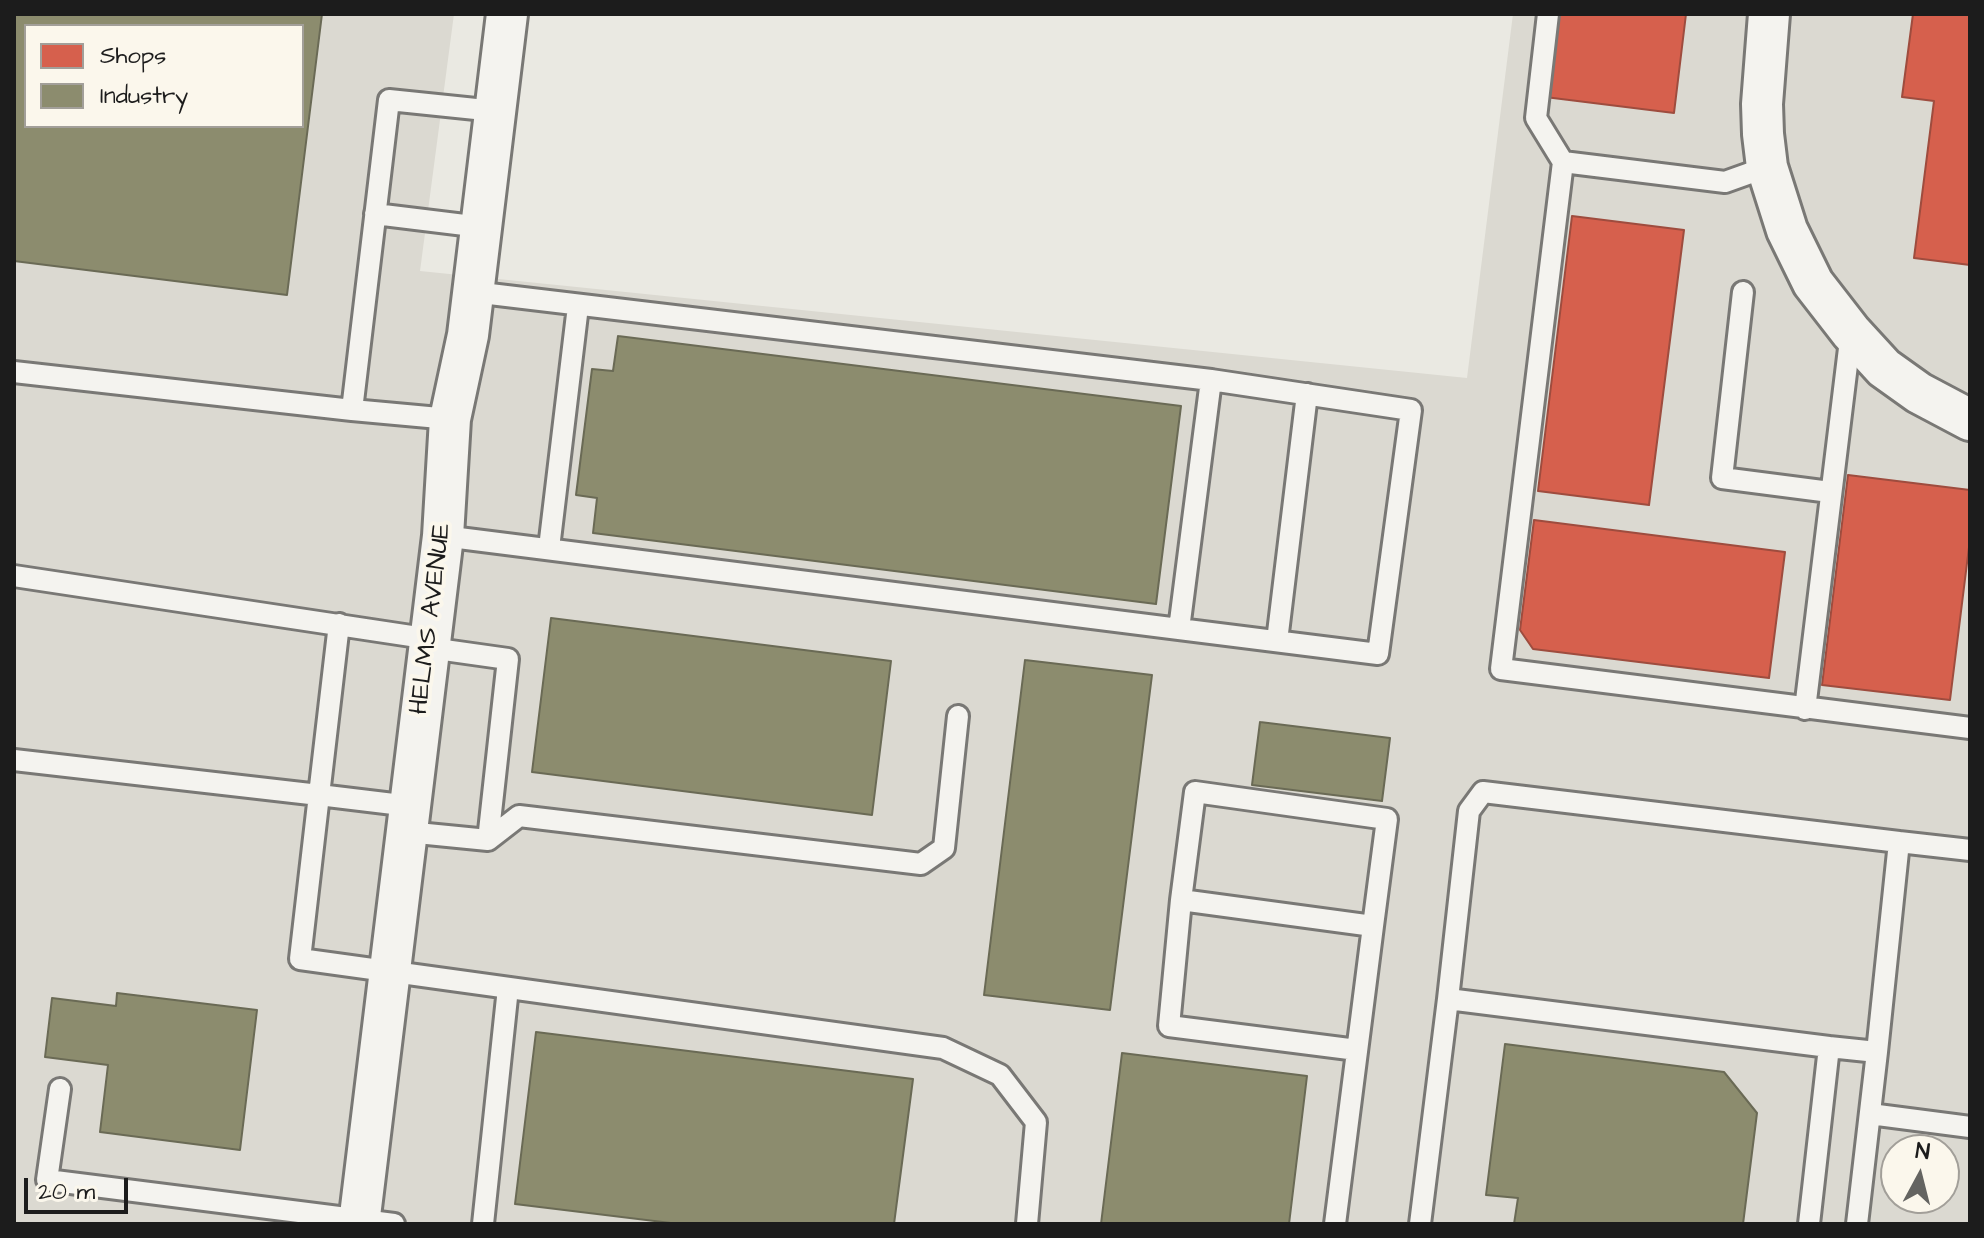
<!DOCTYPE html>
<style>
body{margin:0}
#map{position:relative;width:1984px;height:1238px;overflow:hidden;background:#eae9e2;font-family:"Architects Daughter",sans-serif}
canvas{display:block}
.frame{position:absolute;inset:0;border:16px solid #1c1c1c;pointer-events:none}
.legend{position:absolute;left:24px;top:24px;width:280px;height:104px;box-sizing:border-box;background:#fbf7ec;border:2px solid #a29f99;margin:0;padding:10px 14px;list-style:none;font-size:24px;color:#1c1c1c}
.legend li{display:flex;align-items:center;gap:16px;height:40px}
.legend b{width:40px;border:2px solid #a29f99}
.north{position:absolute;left:1880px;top:1134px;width:80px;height:80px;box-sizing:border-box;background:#fbf7ec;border:2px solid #a29f99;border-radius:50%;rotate:7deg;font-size:22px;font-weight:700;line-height:32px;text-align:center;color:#1c1c1c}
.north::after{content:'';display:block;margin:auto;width:28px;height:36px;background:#646461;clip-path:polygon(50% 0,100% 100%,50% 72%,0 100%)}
.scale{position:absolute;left:24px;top:1178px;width:104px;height:36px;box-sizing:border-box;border:4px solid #1c1c1c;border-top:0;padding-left:10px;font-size:24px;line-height:28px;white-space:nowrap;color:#1c1c1c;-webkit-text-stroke:6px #fbf7ec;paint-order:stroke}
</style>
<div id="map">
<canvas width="1984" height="1238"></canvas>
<div class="frame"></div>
<ul class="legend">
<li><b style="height:22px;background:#d6604d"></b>Shops</li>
<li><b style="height:22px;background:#8c8c6e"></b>Industry</li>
</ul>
<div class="north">N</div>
<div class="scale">20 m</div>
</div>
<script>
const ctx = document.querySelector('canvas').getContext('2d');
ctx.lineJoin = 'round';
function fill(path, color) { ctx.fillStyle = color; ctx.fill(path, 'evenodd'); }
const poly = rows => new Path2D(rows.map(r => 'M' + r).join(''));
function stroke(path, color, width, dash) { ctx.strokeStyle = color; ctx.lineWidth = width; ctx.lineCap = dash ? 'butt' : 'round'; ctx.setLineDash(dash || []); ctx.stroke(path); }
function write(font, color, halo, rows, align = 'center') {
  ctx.font = font + ' "Architects Daughter",sans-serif'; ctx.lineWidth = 8; ctx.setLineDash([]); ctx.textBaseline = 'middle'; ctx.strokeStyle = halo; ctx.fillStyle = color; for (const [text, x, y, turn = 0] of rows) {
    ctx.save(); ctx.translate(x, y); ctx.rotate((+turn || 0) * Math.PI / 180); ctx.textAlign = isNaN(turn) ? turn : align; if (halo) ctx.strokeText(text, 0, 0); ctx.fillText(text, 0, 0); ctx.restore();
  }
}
const built = poly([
 [14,14,454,14,420,271,1467,378,1513,14,1970,14,1970,1224,14,1224],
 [26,26,302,26,302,126,26,126],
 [1896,1150,1944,1150,1944,1198,1896,1198]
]);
const shops = poly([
 [1555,14,1686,14,1674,113,1545,97,1555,14],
 [1913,14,1970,14,1970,265,1914,258,1934,101,1902,97,1913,14],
 [1572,216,1684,230,1649,505,1538,491,1572,216],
 [1848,475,1970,490,1970,539,1950,700,1822,685,1848,475],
 [1534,520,1785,552,1769,678,1533,649,1520,630,1534,520]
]);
const industry = poly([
 [14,14,322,14,287,295,14,261,14,14],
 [26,26,302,26,302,126,26,126,26,26],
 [618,336,1181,406,1156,604,593,533,597,498,576,495,592,369,613,371,618,336],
 [551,618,891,661,872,815,532,772,551,618],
 [1025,660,1152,675,1110,1010,984,995,1025,660],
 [1260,722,1390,738,1382,801,1252,785,1260,722],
 [117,993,257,1010,240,1150,100,1132,108,1065,45,1057,52,998,116,1006,117,993],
 [536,1032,913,1079,894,1224,679,1224,515,1204,536,1032],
 [1505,1044,1724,1072,1757,1113,1743,1224,1514,1224,1518,1198,1486,1195,1505,1044],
 [1122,1053,1307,1076,1289,1224,1101,1224,1122,1053]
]);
const service = poly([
 [1548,14,1536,118,1563,162,1501,669,1970,728],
 [1563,162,1725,182,1767,167],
 [375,214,481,227],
 [1743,292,1722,478,1830,492],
 [14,372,352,410],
 [450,419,352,410,389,100,495,111],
 [443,536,1179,629,1211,380,473,292],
 [549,548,578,306],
 [14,576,431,639],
 [339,624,319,795,410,806],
 [1179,629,1378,654,1411,410,1211,380],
 [1277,641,1307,394],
 [430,648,508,659,488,840],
 [1805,709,1851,332],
 [14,760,319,795,300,959,943,1048,1000,1075,1036,1122,1027,1224],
 [407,832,488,840,519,816,921,864,944,848,958,716],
 [1181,900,1169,1026,1357,1050],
 [1448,999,1469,811,1483,792,1899,842],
 [1829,1047,1877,1052,1899,842,1970,850],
 [60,1089,47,1180,394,1224],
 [1870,1114,1970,1127],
 [483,1224,508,988],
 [1335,1224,1373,926,1387,819,1195,792,1181,900,1373,926],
 [1420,1224,1448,999,1829,1047,1809,1224],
 [1857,1224,1877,1052]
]);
const minor = poly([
 [1769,14,1762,104,1763,134,1767,167,1787,230,1813,283,1851,332,1884,368,1919,393,1970,420],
 [359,1224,443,536,450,419,468,335,507,14]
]);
const streetNames = [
 ["HELMS AVENUE",432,619,-83]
];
fill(built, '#dbd9d1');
fill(shops, '#d6604d');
stroke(shops, '#9e4c3e', 2);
fill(industry, '#8c8c6e');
stroke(industry, '#6a6a55', 2);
stroke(service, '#797875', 26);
stroke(minor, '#797875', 46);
stroke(service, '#f4f3ef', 20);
stroke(minor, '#f4f3ef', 40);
write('26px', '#1c1c1c', '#fbf7ec', streetNames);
</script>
